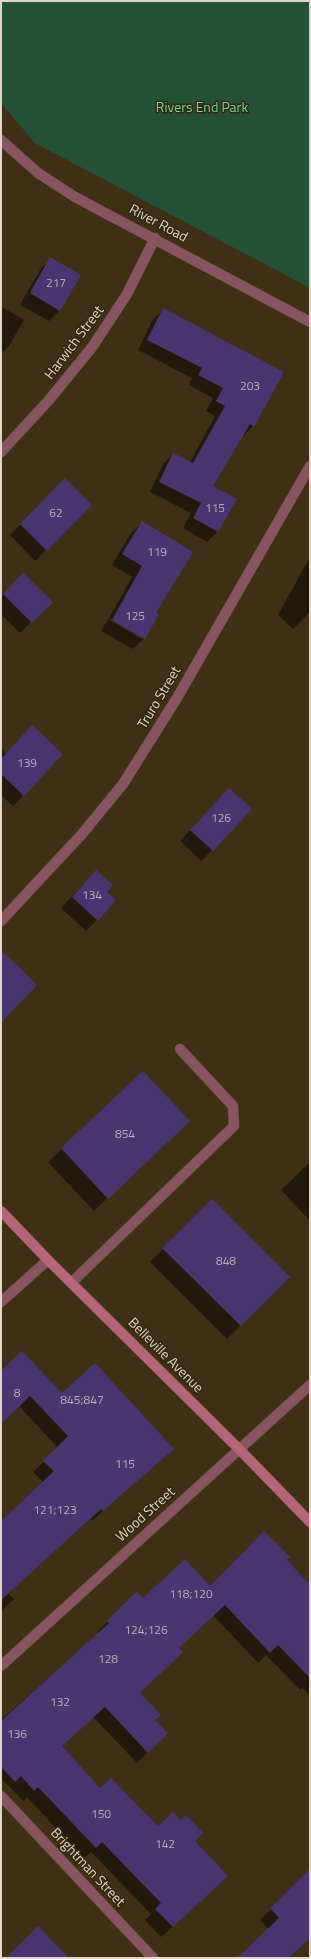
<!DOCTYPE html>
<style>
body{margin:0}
#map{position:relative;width:311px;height:1959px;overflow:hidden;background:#3f3015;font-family:"Titillium Web",sans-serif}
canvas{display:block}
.frame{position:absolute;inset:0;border:2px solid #e0d7c8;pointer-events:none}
</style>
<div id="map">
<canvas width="311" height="1959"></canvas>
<div class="frame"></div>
</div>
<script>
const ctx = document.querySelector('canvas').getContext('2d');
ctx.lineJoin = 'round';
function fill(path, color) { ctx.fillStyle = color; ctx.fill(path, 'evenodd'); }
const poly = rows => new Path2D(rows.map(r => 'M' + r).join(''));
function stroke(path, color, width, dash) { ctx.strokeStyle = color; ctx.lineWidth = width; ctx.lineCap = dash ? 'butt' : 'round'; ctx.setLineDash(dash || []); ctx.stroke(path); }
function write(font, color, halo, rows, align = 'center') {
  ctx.font = font + ' "Titillium Web",sans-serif'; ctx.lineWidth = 3; ctx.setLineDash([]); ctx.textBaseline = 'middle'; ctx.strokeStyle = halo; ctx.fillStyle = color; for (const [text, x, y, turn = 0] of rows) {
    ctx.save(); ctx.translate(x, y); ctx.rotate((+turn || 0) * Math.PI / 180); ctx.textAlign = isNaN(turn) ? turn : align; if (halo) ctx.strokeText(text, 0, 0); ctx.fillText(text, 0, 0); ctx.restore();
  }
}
const green = poly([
 [1,1,310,1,310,288,35,143,1,103]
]);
const shadow = poly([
 [51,259,60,310,49,321,20,305,40,270],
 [2,307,24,320,9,346,3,352,1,351],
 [164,309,253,426,243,436,242,435,212,486,235,500,217,532,207,542,183,528,191,513,150,492,163,464,173,454,190,462,215,416,206,411,213,398,189,385,192,378,138,350,153,319],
 [65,479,91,505,35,561,10,535],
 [142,523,155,613,158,615,144,638,133,649,101,631,108,619,142,639,142,636,109,618,132,577,112,565,131,533],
 [310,557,310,612,293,629,278,615],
 [23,574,51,602,20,633,1,614,1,597],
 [2,750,6,754,24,795,13,806,1,795],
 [229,789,212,850,201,861,180,841],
 [96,871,105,892,97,920,86,931,61,908],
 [143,1072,175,1134,94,1211,48,1162],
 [310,1162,310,1221,281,1190],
 [212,1200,289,1277,227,1339,150,1262],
 [1,1372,62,1394,173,1449,92,1521,90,1519,8,1593,14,1599,1,1611,1,1521,43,1482,33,1472,58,1448,19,1406,1,1423],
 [286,1560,310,1586,310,1696,302,1688,300,1690,266,1655,258,1663,213,1615,178,1649,138,1693,154,1720,167,1733,137,1763,93,1717,61,1746,100,1790,158,1827,180,1821,194,1841,216,1887,161,1937,145,1920,151,1914,91,1852,84,1858,27,1797,23,1801,1,1778,1,1720,98,1634,97,1632,137,1593,143,1599,210,1588],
 [310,1871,310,1937,288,1958,239,1958,269,1929,260,1920]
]);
const building = poly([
 [50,257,81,275,60,311,30,293],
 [163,308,284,372,254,427,250,424,213,486,237,499,218,532,193,518,201,503,159,482,173,453,193,463,225,406,216,401,223,388,198,375,202,368,147,340],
 [65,478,92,505,47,551,20,524],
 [142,521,193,552,156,613,159,614,145,639,112,620,142,566,122,554],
 [23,573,53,602,32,623,3,594],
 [32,725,63,754,24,796,1,774,1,759],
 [229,788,252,809,213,851,190,830],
 [96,870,113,885,107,892,116,900,98,921,72,897],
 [1,950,37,985,1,1023],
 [143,1071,190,1121,108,1199,61,1148],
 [212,1199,290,1277,241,1326,162,1248],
 [22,1351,62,1393,95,1363,174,1449,103,1511,101,1509,1,1600,1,1521,54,1471,43,1461,68,1436,30,1396,1,1424,1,1371],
 [264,1531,290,1557,287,1560,310,1585,310,1678,278,1645,270,1653,225,1605,179,1648,183,1652,140,1693,161,1715,155,1720,168,1733,148,1753,105,1707,62,1746,100,1788,111,1778,158,1826,173,1812,181,1820,186,1815,203,1833,195,1841,228,1876,173,1927,155,1909,161,1903,102,1842,96,1848,38,1787,34,1791,21,1776,15,1782,1,1767,1,1721,109,1623,107,1621,137,1591,143,1598,185,1559,210,1586],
 [310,1869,310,1938,289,1958,237,1958,279,1918,270,1908],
 [38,1926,69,1958,6,1958]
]);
const service = poly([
 [71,1283,234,1126,233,1106,180,1049]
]);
const minor = poly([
 [1,140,38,173,75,197,310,322],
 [1,452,49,400,93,346,127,294,155,238],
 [1,921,82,834,123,784,177,698,310,466],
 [1,1302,48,1260],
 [1,1796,153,1958]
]);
const tertiary = poly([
 [1,1666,310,1385]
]);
const secondary = poly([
 [1,1211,48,1260,239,1449,310,1522]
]);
const numberNames = [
 ["217",56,284],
 ["203",250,387],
 ["115",215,509],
 ["62",56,514],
 ["119",157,553],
 ["125",135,617],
 ["139",27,764],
 ["126",221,819],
 ["134",92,896],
 ["854",125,1135],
 ["848",226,1262],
 ["8",17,1394],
 ["845;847",82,1401],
 ["115",125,1465],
 ["121;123",55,1511],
 ["118;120",191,1595],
 ["124;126",146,1631],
 ["128",108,1660],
 ["132",60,1703],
 ["136",17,1735],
 ["150",101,1815],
 ["142",165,1845]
];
const parkNames = [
 ["Rivers End Park",202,109]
];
const streetNames = [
 ["River Road",158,224,28],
 ["Harwich Street",75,343,-53],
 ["Truro Street",160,698,-59],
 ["Belleville Avenue",165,1356,45],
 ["Wood Street",146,1515,-42],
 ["Brightman Street",87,1868,47]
];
fill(green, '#245138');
fill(shadow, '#0007');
fill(building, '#483671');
stroke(service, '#594b32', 11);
stroke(minor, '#594b32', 11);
stroke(tertiary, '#594b32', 11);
stroke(secondary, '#594b32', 11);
stroke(service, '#885461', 10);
stroke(minor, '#885461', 10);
stroke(tertiary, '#885461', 10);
stroke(secondary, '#b6647a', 10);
write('12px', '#baafb2', null, numberNames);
write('14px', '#70d89e', '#34260b', parkNames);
write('14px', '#e0d7c8', '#34260b', streetNames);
</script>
